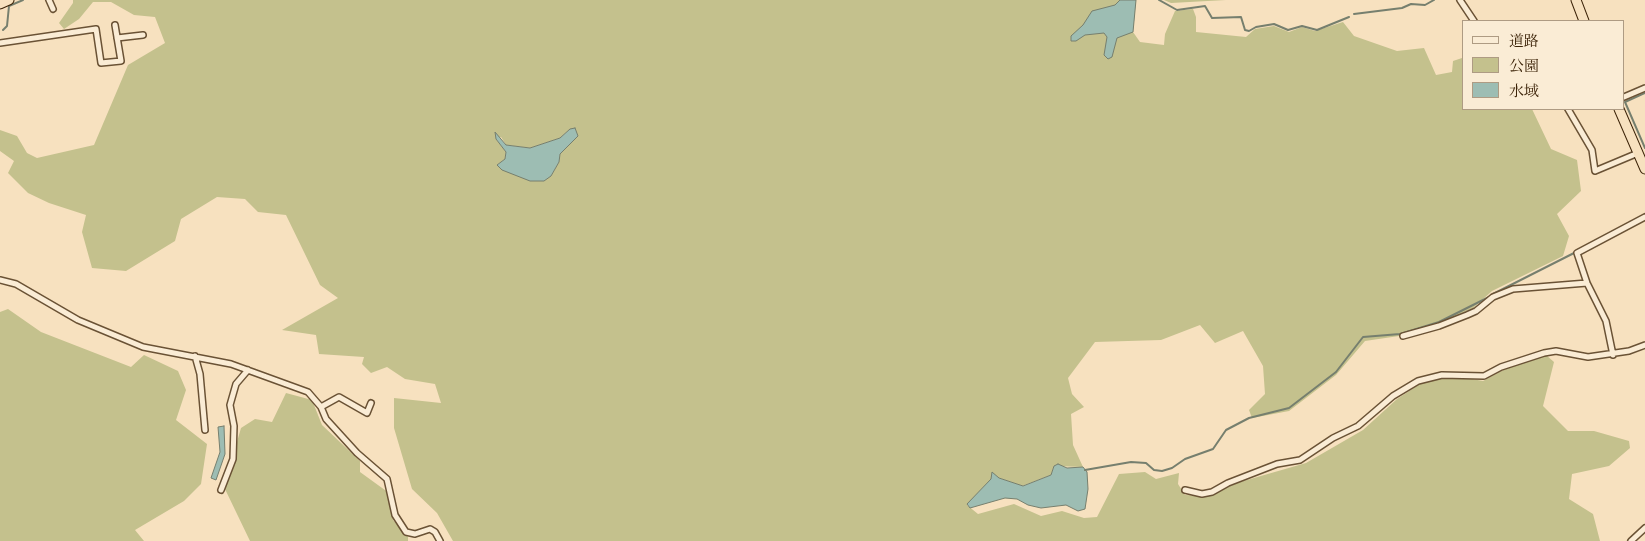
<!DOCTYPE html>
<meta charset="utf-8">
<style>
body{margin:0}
#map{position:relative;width:1645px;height:541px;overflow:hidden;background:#f7e1bf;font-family:"Libre Caslon Text","Noto Serif JP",serif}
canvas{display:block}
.legend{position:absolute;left:1462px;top:20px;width:162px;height:90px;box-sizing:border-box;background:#faecd5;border:1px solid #ae9b83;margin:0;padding:6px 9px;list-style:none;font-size:15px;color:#3b2207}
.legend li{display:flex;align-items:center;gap:10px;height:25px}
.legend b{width:25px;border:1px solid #ae9b83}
</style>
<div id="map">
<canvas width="1645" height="541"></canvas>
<ul class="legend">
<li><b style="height:6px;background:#faecd5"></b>道路</li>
<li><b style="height:14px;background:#c4c18d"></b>公園</li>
<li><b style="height:14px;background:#9dbdb3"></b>水域</li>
</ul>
</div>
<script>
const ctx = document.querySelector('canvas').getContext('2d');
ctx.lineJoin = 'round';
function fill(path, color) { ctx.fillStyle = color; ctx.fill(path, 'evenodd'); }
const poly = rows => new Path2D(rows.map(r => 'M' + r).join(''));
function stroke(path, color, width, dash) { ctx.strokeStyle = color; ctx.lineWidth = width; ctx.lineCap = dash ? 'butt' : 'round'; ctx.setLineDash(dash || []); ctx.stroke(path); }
const green = poly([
 [73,0,1136,0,1133,32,1140,42,1164,45,1165,34,1175,11,1193,9,1196,17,1196,32,1246,37,1255,29,1274,26,1289,32,1302,27,1315,31,1343,22,1354,36,1397,51,1424,48,1436,75,1452,72,1453,61,1462,58,1464,59,1464,109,1532,109,1551,149,1577,160,1581,191,1557,214,1569,236,1563,256,1492,291,1473,308,1438,324,1399,336,1365,341,1336,375,1289,411,1252,418,1249,410,1265,394,1263,366,1243,331,1215,343,1200,325,1161,340,1095,342,1068,378,1072,394,1084,407,1071,414,1073,445,1083,467,1054,466,1051,475,1022,486,999,478,991,479,967,505,978,514,1014,504,1041,516,1062,511,1084,518,1097,517,1119,474,1145,472,1156,479,1179,473,1178,484,1185,495,1207,496,1240,482,1306,463,1363,430,1397,399,1420,384,1441,377,1461,377,1483,381,1511,366,1546,355,1554,362,1543,406,1568,431,1594,431,1629,441,1630,448,1609,466,1572,474,1569,499,1593,514,1600,541,453,541,437,513,412,489,394,428,394,398,441,403,435,384,405,379,387,367,371,373,362,364,364,357,319,354,316,335,282,330,338,298,320,285,286,215,258,212,245,199,217,197,181,219,175,241,126,271,92,268,82,232,86,215,49,203,28,193,8,173,14,161,0,151,0,130,17,136,27,153,37,158,94,145,128,65,165,43,155,17,134,15,111,2,93,2,79,19,64,29,59,23,73,3],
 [570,129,578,136,560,154,559,162,551,176,497,165,505,159,506,152,496,139,501,137,506,145,530,148,560,138],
 [1164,0,1226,0,1171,3],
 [8,309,41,332,131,367,144,355,178,371,186,390,176,420,207,444,201,484,184,501,135,530,144,541,0,541,0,312],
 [286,393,312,400,322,425,360,461,360,472,389,493,393,520,408,537,408,541,250,541,224,487,241,428,255,419,272,422]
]);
const water = poly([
 [1120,0,1136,0,1133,32,1117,38,1112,57,1108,59,1104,55,1107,37,1104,33,1085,35,1076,41,1071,41,1071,36,1083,25,1092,11,1115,5,1120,0],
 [575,128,578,136,560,154,559,162,551,176,544,181,530,181,502,170,497,165,505,159,506,152,496,139,495,132,506,145,530,148,560,138,570,129,575,128],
 [224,426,225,454,216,480,211,478,220,452,218,427,224,426],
 [1058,464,1067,468,1083,467,1087,472,1088,489,1085,509,1078,511,1066,505,1041,508,1028,505,1017,499,1005,498,970,508,967,504,991,479,992,472,999,478,1023,486,1051,475,1054,466,1058,464]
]);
const stream = poly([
 [1159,0,1177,10,1205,6,1212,18,1241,17,1245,30,1249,31,1256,27,1274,24,1288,30,1302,26,1317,30,1349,17],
 [1354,14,1402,8,1411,4,1425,5,1434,0],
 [3,30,7,26,9,6,23,0],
 [1645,93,1625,102,1645,148],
 [1493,294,1576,252],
 [1085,470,1131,462,1146,463,1154,470,1162,471,1172,468,1185,459,1213,449,1226,430,1249,418,1289,408,1336,372,1363,337,1400,334,1439,322,1489,297]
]);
const minor = poly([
 [49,0,53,9],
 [1460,0,1474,21],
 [117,38,143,35],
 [0,43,96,29,101,63,121,61,115,25],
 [1624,97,1645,88],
 [1568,109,1592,150,1595,171,1638,153],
 [0,280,16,284,78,320,143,347,231,364,308,392,321,407,326,419,357,453,387,479,395,515,406,532,415,534,430,529,435,532,440,541],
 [1403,336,1439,326,1467,315,1476,311,1493,297,1513,289,1587,283],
 [1613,355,1606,321,1587,283,1577,253,1645,217],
 [195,356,200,374,205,430],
 [321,407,339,397,367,413,371,403],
 [221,490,233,459,234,426,230,405,236,384,248,370],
 [1185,490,1202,494,1212,492,1228,483,1277,464,1300,460,1333,438,1358,426,1393,396,1418,381,1442,375,1484,376,1501,367,1544,353,1556,351,1588,357,1629,351,1645,345],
 [1631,541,1645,528]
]);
const trunk = poly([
 [1576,0,1584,21],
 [0,4,9,0],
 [1619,109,1645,169]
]);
fill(green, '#c4c18d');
fill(water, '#9dbdb3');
stroke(water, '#767f6e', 1);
stroke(stream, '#767f6e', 2);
stroke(minor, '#6a5235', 8);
stroke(trunk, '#3b2207', 11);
stroke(minor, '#faecd5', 5);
stroke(trunk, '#f7e1bf', 9);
</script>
